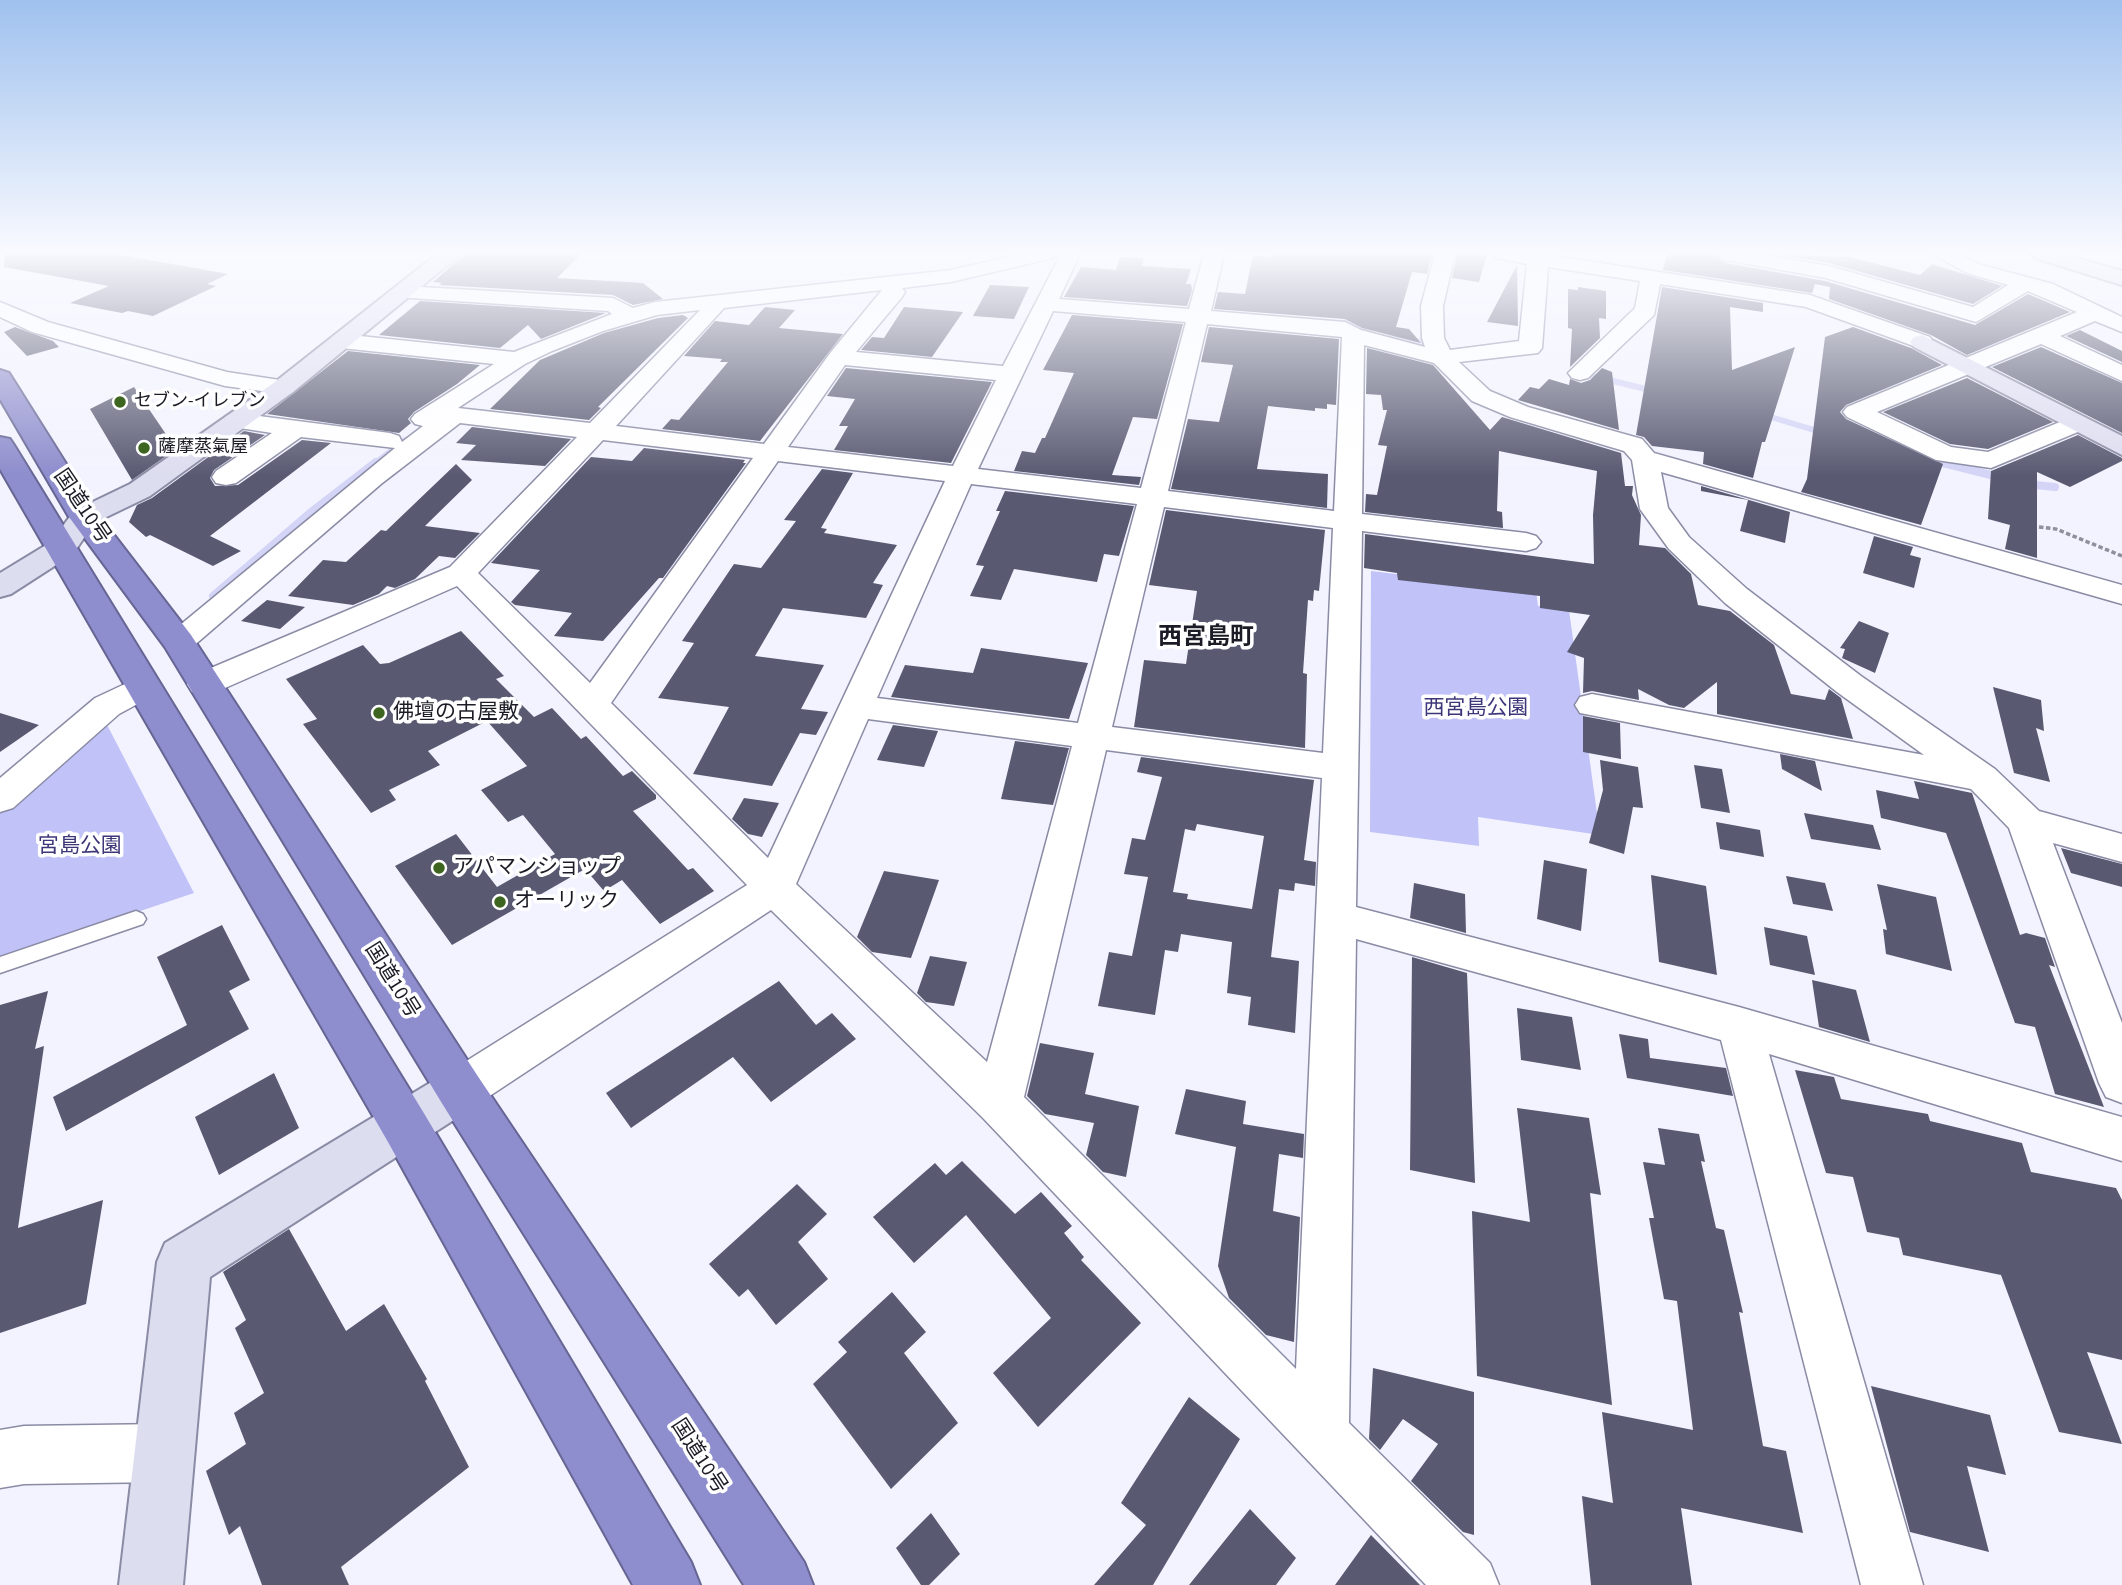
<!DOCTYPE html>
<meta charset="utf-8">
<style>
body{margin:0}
canvas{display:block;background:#f2f3fe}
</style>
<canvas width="2122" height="1585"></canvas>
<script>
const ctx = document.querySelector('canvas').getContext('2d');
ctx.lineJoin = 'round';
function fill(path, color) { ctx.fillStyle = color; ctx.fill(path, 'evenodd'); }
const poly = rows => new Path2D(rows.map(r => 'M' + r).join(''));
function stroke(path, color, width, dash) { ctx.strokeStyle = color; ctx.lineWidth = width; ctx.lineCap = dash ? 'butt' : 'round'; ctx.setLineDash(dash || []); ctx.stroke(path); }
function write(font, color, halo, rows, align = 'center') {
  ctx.font = font + ' "Source Sans 3","Noto Sans JP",sans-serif'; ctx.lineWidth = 7; ctx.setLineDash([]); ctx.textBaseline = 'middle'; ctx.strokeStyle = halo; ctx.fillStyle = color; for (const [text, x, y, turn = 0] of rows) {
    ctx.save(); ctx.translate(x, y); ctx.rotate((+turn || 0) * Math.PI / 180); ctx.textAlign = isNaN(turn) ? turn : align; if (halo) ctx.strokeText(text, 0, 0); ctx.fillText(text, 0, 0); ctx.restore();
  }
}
const green = poly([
 [1371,571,1536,591,1538,606,1569,610,1600,835,1478,817,1479,846,1370,832],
 [103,717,194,893,0,958,0,808]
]);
const streamFar1 = poly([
 [1346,308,1347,323,1379,337,1423,342],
 [1580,373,1654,391],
 [1761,414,1824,433],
 [1923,458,1946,464],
 [374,464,405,440]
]);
const stream = poly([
 [1939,462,2003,478],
 [2025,484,2055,487],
 [213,596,310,513,376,462]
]);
const building = poly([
 [5,254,117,254,228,274,207,284,216,286,153,316,128,311,122,313,70,303,109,286,4,267],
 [465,254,581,254,557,278,643,283,663,299,633,305,613,295,439,285,442,283,433,282],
 [1271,254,1432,254,1427,274,1412,272,1396,327,1409,329,1421,343,1362,328,1345,319,1214,309,1218,292,1245,294,1253,255,1270,257],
 [1457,254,1487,254,1479,282,1452,278],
 [1667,254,1714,254,1726,263,1825,281,1975,325,2028,294,2070,312,1967,355,1931,335,1829,299,1830,287,1815,284,1812,293,1663,270],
 [1772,254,1850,257,1920,275,1932,264,2002,286,1973,304,1829,263],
 [1120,257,1144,258,1142,266,1191,269,1186,284,1191,284,1192,290,1187,306,1064,297,1081,267,1116,270],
 [1517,265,1518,326,1487,322],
 [990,285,1029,287,1014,319,973,316],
 [1578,287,1606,291,1606,319,1599,318,1600,338,1570,367,1572,329,1568,328,1568,289,1578,290],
 [1662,287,1763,303,1763,312,1730,307,1732,370,1795,347,1765,442,1762,442,1753,478,1703,464,1704,452,1652,446,1644,437,1636,435],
 [420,301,606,313,541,339,528,325,500,348,379,335],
 [765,307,795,310,779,328,843,334,760,441,662,429,671,419,679,420,728,362,720,362,722,359,684,356,715,321,749,325],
 [904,307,963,312,932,357,861,350,872,337,884,338],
 [683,315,688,318,598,407,601,408,589,420,490,409,540,360,604,333,658,318],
 [1072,315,1183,324,1157,419,1133,417,1112,475,1141,477,1139,485,1014,471,1022,451,1035,453,1042,438,1045,438,1074,373,1043,370],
 [15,327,53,341,59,347,27,356,4,332],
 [1209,327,1339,339,1336,405,1327,404,1327,409,1315,408,1315,411,1268,406,1257,469,1328,474,1327,508,1171,489,1188,419,1219,422,1233,365,1201,362],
 [1853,327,1911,348,1942,365,1846,405,1840,412,1846,419,1943,464,1921,525,1801,492,1807,479,1825,337],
 [2080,330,2122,351,2122,362,2066,336],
 [2041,347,2122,383,2122,433,1992,367],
 [1367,348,1433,365,1490,430,1502,417,1621,453,1625,486,1633,486,1632,495,1641,515,1639,545,1665,548,1691,574,1698,605,1730,611,1774,645,1791,694,1825,700,1829,689,1841,698,1853,739,1717,714,1717,682,1684,708,1669,705,1638,689,1639,700,1592,691,1583,693,1584,658,1567,652,1590,615,1540,608,1540,596,1398,580,1397,573,1364,568,1365,534,1594,564,1593,515,1597,471,1499,451,1497,511,1502,512,1503,528,1365,512,1366,494,1377,495,1387,446,1378,445,1387,410,1383,410,1381,395,1366,394],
 [348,351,480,365,457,384,414,412,408,419,411,423,399,433,267,414],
 [846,368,992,382,951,463,834,450,848,426,839,426,855,399,827,396],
 [1602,368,1612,372,1619,430,1518,400,1530,387,1539,389,1549,379,1569,385,1570,379,1581,383,1590,380],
 [1967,378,2053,422,1988,449,1950,444,1883,412],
 [134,387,176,449,132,480,90,409],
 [472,427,571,439,545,466,461,460,476,445,456,443],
 [244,431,265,435,214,470,210,478,215,486,238,485,302,440,331,443,210,536,241,551,213,566,150,535,146,537,129,522,137,505,152,498],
 [2078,435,2122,458,2122,461,2070,487,2037,472,2037,558,2005,549,2010,525,1988,519,1991,471],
 [644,448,745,460,743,463,746,463,663,578,659,578,603,641,554,636,572,613,515,605,511,602,540,570,491,563,591,457,632,461],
 [456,464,472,480,425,526,480,533,455,558,439,556,415,579,395,588,387,586,379,594,353,605,288,596,323,560,346,562,381,530,386,531],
 [822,469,853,473,821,528,827,529,824,533,897,545,873,583,883,585,866,618,783,608,755,656,824,665,801,709,828,712,816,735,800,733,772,786,693,774,729,707,658,698,694,643,682,641,734,564,761,568,796,521,784,520],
 [1701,486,1790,512,1785,543,1740,531,1748,500,1701,491],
 [1005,491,1134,506,1119,556,1104,554,1097,582,1014,569,1001,600,970,596,984,566,976,565,1000,511,996,511],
 [1166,510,1325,530,1319,591,1314,590,1313,601,1308,600,1303,673,1307,674,1305,748,1134,727,1144,660,1186,664,1197,591,1149,585],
 [1874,536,1913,547,1910,555,1921,558,1914,588,1863,573],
 [267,600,305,607,280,629,241,621],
 [1859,621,1889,633,1875,673,1842,658,1845,649,1840,648],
 [461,631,504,676,496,679,534,717,552,708,581,739,586,736,623,776,632,771,656,795,656,799,633,811,688,870,693,868,714,891,660,924,622,880,604,891,585,869,452,945,395,866,456,834,497,887,555,854,523,815,508,822,481,790,527,766,487,721,428,751,440,765,389,790,396,800,371,813,303,724,317,719,286,679,363,645,380,664,389,663],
 [981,648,1088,663,1069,719,891,697,905,665,973,673],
 [1993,687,2041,700,2044,731,2036,728,2050,782,2014,773],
 [0,713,39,725,0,752],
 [1583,716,1620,723,1621,759,1583,752],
 [893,725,938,731,924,767,877,760],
 [1015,741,1069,748,1053,805,1001,799],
 [1780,754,1815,761,1822,791,1782,769],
 [1141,757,1314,780,1304,860,1316,862,1315,886,1295,883,1294,891,1279,889,1271,957,1299,961,1295,1033,1248,1025,1251,997,1227,993,1232,942,1181,934,1178,952,1165,950,1155,1015,1098,1006,1109,952,1132,956,1148,877,1124,874,1132,838,1145,840,1162,777,1137,772],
 [1197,824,1264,836,1252,909,1187,899,1188,894,1173,892,1185,829,1195,831],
 [1600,760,1638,767,1643,808,1633,807,1624,854,1589,843,1603,790],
 [1694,765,1722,769,1730,813,1701,808],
 [1914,781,1972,793,2020,935,2026,933,2045,938,2055,967,2049,965,2104,1107,2055,1094,2035,1027,2015,1023,1946,833,1881,818,1876,790,1919,799],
 [744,798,779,803,762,837,748,834,732,819],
 [1804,813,1873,825,1881,850,1811,839],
 [1716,822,1760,830,1764,857,1720,849],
 [2061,848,2122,864,2122,887,2071,873],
 [1544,860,1587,869,1581,931,1537,919],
 [884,871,939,880,911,958,872,952,857,937],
 [1651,875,1706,886,1717,975,1659,962],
 [1786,876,1825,883,1833,911,1793,904],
 [1414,883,1465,894,1466,933,1410,918],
 [1877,884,1936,897,1952,971,1886,954,1883,929,1887,930],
 [222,925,250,980,229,991,249,1029,66,1131,53,1097,187,1025,157,957],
 [1764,927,1807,936,1815,975,1770,965],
 [930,956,967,962,954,1006,926,1002,917,993],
 [1412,957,1467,973,1475,1183,1410,1170],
 [1812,980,1856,990,1870,1042,1819,1027],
 [779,981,816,1025,832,1013,856,1039,771,1102,733,1057,631,1128,606,1093],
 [48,991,35,1049,44,1046,18,1228,103,1200,86,1304,0,1333,0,1005],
 [1517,1008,1572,1017,1581,1070,1521,1060],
 [1619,1034,1648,1039,1650,1058,1726,1068,1733,1096,1627,1078],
 [1040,1043,1094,1053,1085,1094,1139,1106,1126,1177,1103,1172,1086,1155,1094,1123,1045,1114,1027,1096],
 [1795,1070,1834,1077,1841,1099,1928,1114,1930,1121,2022,1143,2031,1172,2116,1188,2122,1200,2122,1360,2087,1352,2122,1444,2059,1432,2001,1275,1903,1255,1899,1238,1867,1232,1853,1177,1826,1173],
 [274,1073,299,1128,219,1175,195,1117],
 [1186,1089,1246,1101,1243,1124,1304,1134,1303,1158,1279,1154,1273,1211,1300,1217,1294,1342,1266,1335,1229,1298,1218,1266,1236,1147,1175,1134],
 [1517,1108,1589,1118,1601,1195,1590,1193,1612,1405,1477,1376,1472,1211,1530,1222],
 [1658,1128,1699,1134,1705,1162,1701,1161,1716,1228,1724,1230,1743,1313,1739,1312,1763,1446,1786,1451,1803,1533,1681,1508,1692,1585,1591,1585,1582,1496,1613,1503,1602,1412,1693,1430,1677,1301,1664,1299,1649,1218,1654,1218,1643,1162,1665,1165],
 [962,1161,1015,1214,1041,1192,1072,1226,1064,1233,1084,1257,1081,1260,1141,1323,1038,1427,993,1373,1051,1318,966,1215,914,1263,873,1217,935,1163,946,1175],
 [797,1184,827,1214,798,1242,828,1279,776,1325,748,1289,739,1297,709,1264],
 [289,1229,346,1331,384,1304,427,1379,425,1381,469,1467,341,1567,349,1585,262,1585,240,1526,229,1535,206,1471,246,1444,234,1413,264,1393,235,1328,246,1320,223,1272],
 [892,1292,926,1332,904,1353,958,1423,891,1489,813,1384,847,1352,838,1342],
 [1373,1368,1474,1392,1474,1535,1463,1532,1411,1481,1438,1444,1403,1419,1380,1450,1369,1439],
 [1871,1386,1990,1415,2006,1475,1967,1466,1989,1552,1910,1532],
 [1189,1397,1240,1439,1153,1585,1094,1585,1146,1525,1121,1503],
 [1250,1509,1296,1558,1276,1585,1189,1585],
 [931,1513,960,1554,929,1585,921,1585,896,1548],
 [1371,1535,1420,1585,1335,1585]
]);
const path = poly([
 [2039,527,2056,529,2122,556]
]);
const lane = poly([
 [136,911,143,914,146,919,143,924,0,973,0,957,136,911]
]);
const street = poly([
 [1021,254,1056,254,1053,258,951,282,902,288,905,292,902,297,856,352,1003,366,1061,254,1079,256,1059,299,1189,309,1204,254,1224,254,1211,311,1345,322,1361,330,1425,347,1422,338,1421,306,1435,254,1455,254,1443,306,1444,338,1450,350,1519,341,1527,264,1496,258,1493,254,1541,254,1810,295,1930,337,1933,342,1922,349,1806,307,1660,284,1654,315,1588,378,1580,380,1572,378,1568,373,1635,308,1640,281,1548,267,1542,348,1538,353,1459,362,1490,391,1528,407,1642,439,1654,453,2122,585,2122,604,1661,472,1668,508,1689,537,1747,589,1861,676,1995,769,2039,811,2122,834,2122,862,2053,843,2122,1023,2122,1103,2106,1097,2099,1083,2009,828,1971,789,1580,713,1575,705,1580,697,1592,694,1924,755,1837,692,1725,603,1669,549,1640,509,1632,460,1624,451,1510,417,1472,401,1434,363,1364,345,1362,514,1526,533,1536,536,1541,542,1536,548,1526,551,1362,531,1356,907,1739,1007,2122,1117,2122,1161,1769,1054,1923,1585,1861,1585,1721,1040,1356,939,1349,1423,1490,1563,1499,1585,1426,1585,983,1118,771,910,476,1105,460,1111,444,1105,437,1090,444,1075,747,885,457,586,216,692,204,695,192,692,187,684,192,676,450,567,577,437,460,423,381,484,190,649,179,652,168,649,163,642,168,635,395,448,301,437,236,483,226,485,216,483,212,477,216,471,272,433,227,426,223,421,227,416,236,413,390,433,399,436,402,442,423,426,415,424,411,419,415,414,494,364,341,348,333,346,330,341,333,336,341,334,514,352,612,314,608,311,395,297,392,292,403,286,613,298,633,308,655,302,951,270,1021,254],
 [882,290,831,352,764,444,616,426,724,308,882,290],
 [700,310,590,423,458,408,525,364,552,351,603,331,657,315,700,310],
 [1053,311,1186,322,1141,488,978,469,1053,311],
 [1207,324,1342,337,1334,511,1168,491,1207,324],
 [845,365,996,380,953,466,788,447,845,365],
 [603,440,753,458,590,683,478,573,603,440],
 [778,461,945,481,768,858,611,703,778,461],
 [971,484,1137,504,1078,723,877,698,971,484],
 [1164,507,1333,528,1323,753,1112,727,1164,507],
 [868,719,1072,746,987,1062,796,884,868,719],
 [1106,750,1322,778,1296,1369,1024,1097,1106,750],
 [1716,254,1759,254,1829,266,1973,307,2008,285,1967,273,1932,254,1958,254,1981,265,2053,284,2122,317,2122,332,2095,321,2060,336,2122,365,2122,381,2041,344,1877,412,1951,447,1988,452,2067,419,2085,419,2089,424,2085,429,1991,468,1936,460,1847,417,1843,412,1847,407,2077,312,2028,291,1976,322,1826,278,1726,260,1716,254],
 [0,302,48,322,227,372,293,382,296,387,293,392,284,394,225,386,32,332,0,317,0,302],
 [142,676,154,679,159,687,154,695,119,714,13,808,0,812,0,778,95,698,142,676],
 [163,1424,183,1433,192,1453,183,1473,163,1482,24,1484,0,1488,0,1430,24,1426,163,1424]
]);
const secondary = poly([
 [437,254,461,254,293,392,150,496,94,523,73,554,11,594,0,597,0,573,51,542,74,511,130,484,275,382,437,254],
 [2032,254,2063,254,2122,271,2122,285,2035,258,2032,254],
 [1922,335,2122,436,2122,455,1914,347,1910,342,1914,337,1922,335],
 [460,1068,477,1075,484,1090,477,1105,210,1277,183,1585,119,1585,157,1262,165,1243,443,1075,460,1068]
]);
const highway = poly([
 [0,370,9,373,97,513,191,635,477,1075,804,1562,813,1585,744,1585,443,1105,165,647,69,517,0,399,0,370],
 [0,437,10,439,14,445,422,1110,691,1562,700,1585,633,1585,388,1142,0,469,0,437]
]);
const markers = [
 [120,402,7,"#3d6520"],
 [144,448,7,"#3d6520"],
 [379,713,7,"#3d6520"],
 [439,868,7,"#3d6520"],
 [500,902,7,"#3d6520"]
];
const farPoinames = [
 ["セブン-イレブン",134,402],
 ["薩摩蒸氣屋",158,448]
];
const streetNames = [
 ["国道10号",81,507,56],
 ["国道10号",391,981,58],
 ["国道10号",698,1457,57]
];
const parkNames = [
 ["西宮島公園",1476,709],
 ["宮島公園",80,847]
];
const poiNames = [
 ["佛壇の古屋敷",393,713],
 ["アパマンショップ",453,868],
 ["オーリック",514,902]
];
const quarterNames = [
 ["西宮島町",1206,639]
];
fill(green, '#c1c2f8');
stroke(streamFar1, '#d3d4f6', 6);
stroke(stream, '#d3d4f6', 8);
fill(building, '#595a72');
stroke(lane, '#8a8ba4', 3);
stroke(street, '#8a8ba4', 3);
stroke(secondary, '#8a8ba4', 4);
stroke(highway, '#666593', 4);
stroke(path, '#90909b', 3.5, [4.5, 2.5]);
fill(lane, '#fff');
fill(street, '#fff');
fill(secondary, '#ddddf0');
fill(highway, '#8e8dcd');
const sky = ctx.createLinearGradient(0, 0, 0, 476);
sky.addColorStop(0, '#9fc1ee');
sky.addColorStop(0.53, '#f9faff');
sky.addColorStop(1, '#f9faff00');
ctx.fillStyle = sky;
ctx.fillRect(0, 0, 2122, 476);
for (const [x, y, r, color] of markers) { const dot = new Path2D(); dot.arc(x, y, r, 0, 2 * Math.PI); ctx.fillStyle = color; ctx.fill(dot); stroke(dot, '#fff', 2.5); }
write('18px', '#1c1c26', '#fff', farPoinames, 'left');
write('21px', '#1c1c26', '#fff', streetNames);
write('21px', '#3d377a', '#fff', parkNames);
write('21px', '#1c1c26', '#fff', poiNames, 'left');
write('bold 24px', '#1c1c26', '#fff', quarterNames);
</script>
